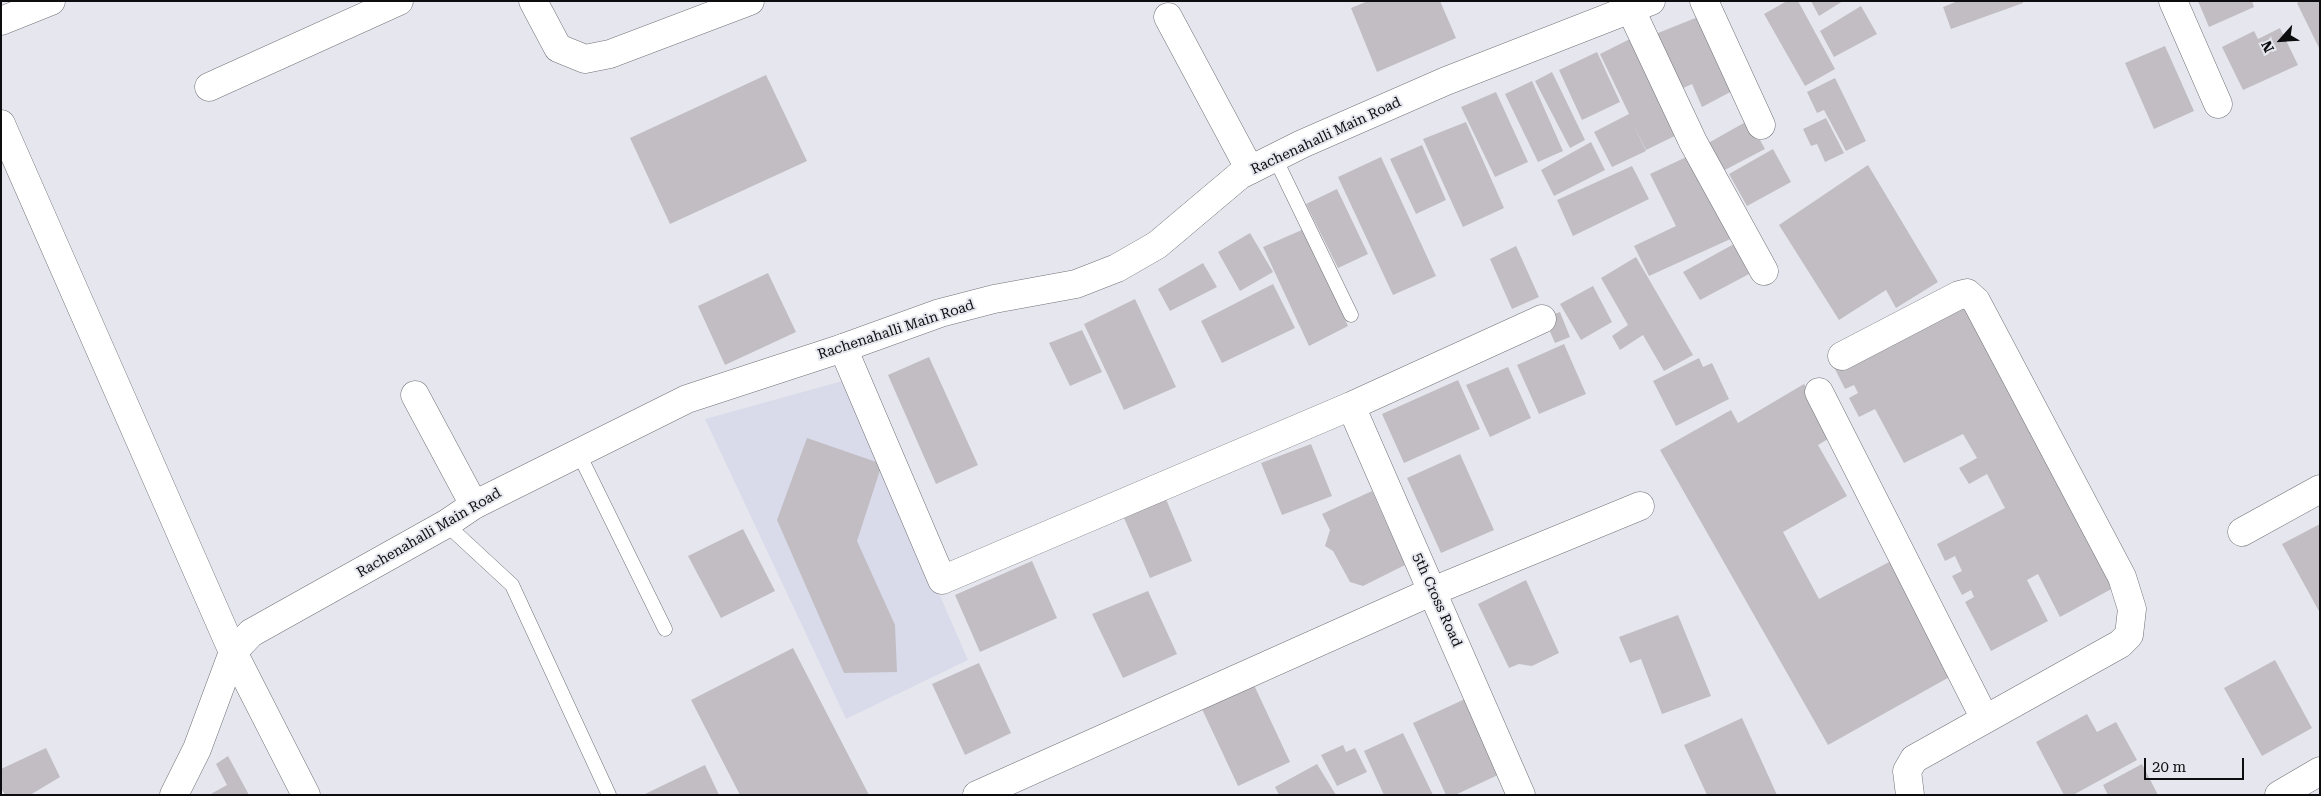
<!DOCTYPE html>
<style>
body{margin:0}
#map{position:relative;width:2321px;height:796px;overflow:hidden;background:#e6e7ee;font-family:"Roboto Serif",serif}
canvas{display:block}
.frame{position:absolute;inset:0;border:2px solid #0d0d10;pointer-events:none}
.north{position:absolute;left:2256px;top:15px;width:50px;height:50px;-webkit-text-stroke:4px #e6e7ee;paint-order:stroke;rotate:244deg;font-size:14px;font-weight:700;line-height:20px;text-align:center;color:#0d0d10}
.north::after{content:'';display:block;margin:auto;width:18px;height:22px;background:#0d0d10;clip-path:polygon(50% 0,100% 100%,50% 72%,0 100%)}
.scale{position:absolute;left:2144px;top:758px;width:100px;height:22px;box-sizing:border-box;border:2px solid #0d0d10;border-top:0;padding-left:6px;font-size:15px;line-height:18px;white-space:nowrap;color:#0d0d10;-webkit-text-stroke:4px #e6e7ee;paint-order:stroke}
</style>
<div id="map">
<canvas width="2321" height="796"></canvas>
<div class="frame"></div>
<div class="north">N</div>
<div class="scale">20 m</div>
</div>
<script>
const ctx = document.querySelector('canvas').getContext('2d');
ctx.lineJoin = 'round';
function fill(path, color) { ctx.fillStyle = color; ctx.fill(path, 'evenodd'); }
const poly = rows => new Path2D(rows.map(r => 'M' + r).join(''));
function stroke(path, color, width, dash) { ctx.strokeStyle = color; ctx.lineWidth = width; ctx.lineCap = dash ? 'butt' : 'round'; ctx.setLineDash(dash || []); ctx.stroke(path); }
function write(font, color, halo, rows, align = 'center') {
  ctx.font = font + ' "Roboto Serif",serif'; ctx.lineWidth = 4; ctx.setLineDash([]); ctx.textBaseline = 'middle'; ctx.strokeStyle = halo; ctx.fillStyle = color; for (const [text, x, y, turn = 0] of rows) {
    ctx.save(); ctx.translate(x, y); ctx.rotate((+turn || 0) * Math.PI / 180); ctx.textAlign = isNaN(turn) ? turn : align; if (halo) ctx.strokeText(text, 0, 0); ctx.fillText(text, 0, 0); ctx.restore();
  }
}
const built = poly([
 [846,380,968,660,846,719,705,419]
]);
const building = poly([
 [1368,1,1440,1,1456,38,1377,72,1351,8],
 [1787,1,1798,1,1835,69,1805,86,1764,14],
 [1811,1,1843,1,1819,16],
 [1958,1,2023,1,2023,3,1951,29,1943,7],
 [2198,1,2252,1,2254,7,2209,27],
 [2301,1,2320,1,2320,50,2297,3],
 [1861,6,1877,34,1834,57,1820,31],
 [1703,15,1738,88,1702,107,1692,84,1679,90,1653,35],
 [2280,28,2298,65,2243,90,2222,47,2254,31,2258,39],
 [1636,36,1685,131,1646,150,1632,122,1646,151,1612,167,1594,132,1629,114,1600,54],
 [2165,46,2194,111,2154,129,2125,63],
 [1597,52,1620,102,1582,120,1559,70],
 [1552,72,1585,140,1570,148,1535,81],
 [766,75,807,161,670,224,630,138],
 [1835,78,1866,141,1846,151,1824,110,1817,113,1807,92],
 [1532,81,1563,151,1538,162,1505,94],
 [1496,92,1528,162,1495,177,1461,107],
 [1826,118,1844,153,1825,162,1817,144,1811,146,1803,129],
 [1749,120,1765,149,1719,173,1703,146],
 [1466,122,1504,208,1463,227,1423,139],
 [1591,142,1605,170,1554,196,1541,170],
 [1422,145,1446,200,1416,214,1390,159],
 [1773,149,1791,182,1747,206,1729,174],
 [1695,153,1737,236,1649,276,1634,246,1676,226,1650,174],
 [1381,157,1436,276,1393,295,1338,177],
 [1868,165,1938,282,1896,308,1886,290,1839,320,1779,225],
 [1632,166,1649,199,1573,236,1557,200],
 [1337,189,1368,254,1338,268,1306,204],
 [1304,229,1348,326,1309,346,1263,247],
 [1250,233,1273,272,1240,291,1218,252],
 [1734,244,1749,274,1700,300,1683,272],
 [1516,246,1539,297,1512,309,1490,259],
 [1636,257,1693,355,1664,371,1643,335,1620,350,1612,336,1628,325,1601,278],
 [1203,263,1217,287,1170,311,1158,289],
 [768,273,796,332,725,365,698,306],
 [1273,284,1295,328,1222,363,1201,321],
 [1593,286,1612,322,1581,340,1560,304],
 [1135,299,1176,387,1124,410,1084,324],
 [1961,301,2115,587,2060,617,2038,574,2027,580,2048,621,1991,651,1965,602,1974,597,1971,590,1962,595,1952,576,1962,571,1955,556,1945,561,1937,544,2005,508,1987,474,1969,484,1959,468,1977,458,1963,434,1904,463,1875,409,1859,417,1849,398,1858,393,1854,385,1845,389,1834,367],
 [1560,312,1570,337,1555,343,1544,318],
 [1082,330,1102,372,1070,386,1049,343],
 [1564,344,1586,394,1539,414,1517,365],
 [929,357,978,465,936,484,888,375],
 [1699,358,1703,367,1712,363,1729,399,1676,426,1653,381],
 [1508,367,1531,418,1490,437,1466,385],
 [1458,380,1480,429,1404,463,1382,414],
 [1804,384,1833,436,1818,445,1847,496,1783,532,1819,599,1891,561,1953,675,1828,745,1660,450,1731,410,1738,423],
 [807,438,882,464,857,541,895,625,897,672,844,673,777,520],
 [1311,444,1332,496,1282,515,1261,463],
 [1460,454,1494,530,1441,553,1407,478],
 [1372,491,1405,565,1363,586,1350,582,1333,551,1325,546,1330,530,1322,514],
 [1166,499,1192,561,1150,578,1124,518],
 [2320,524,2320,613,2282,544],
 [743,529,775,591,721,618,688,556],
 [1032,561,1057,618,980,652,955,595],
 [1526,580,1559,653,1532,666,1519,664,1509,668,1478,604],
 [1148,591,1177,654,1123,678,1092,614],
 [1678,615,1711,696,1662,714,1641,659,1630,663,1619,637],
 [793,648,869,795,740,795,691,700],
 [2275,660,2312,728,2262,756,2224,688],
 [979,663,1011,733,965,755,932,684],
 [1254,685,1290,762,1238,786,1202,709],
 [1465,699,1500,774,1455,795,1446,795,1413,723],
 [2087,714,2097,732,2116,722,2137,760,2073,795,2064,795,2036,742],
 [1742,718,1777,795,1707,795,1684,745],
 [1403,733,1433,795,1384,795,1364,751],
 [1343,745,1346,752,1355,748,1367,772,1337,786,1321,755],
 [46,748,60,777,30,795,5,795,1,788,1,769],
 [228,756,249,795,209,795,227,785,216,764],
 [1317,764,1336,795,1279,795,1275,787],
 [2142,764,2158,795,2108,795,2103,785],
 [705,765,719,795,643,795]
]);
const lane = poly([
 [1275,158,1351,315],
 [578,452,665,629],
 [446,524,512,585,609,795]
]);
const street = poly([
 [533,1,558,48,585,59,610,54,750,1],
 [1704,1,1761,125],
 [2173,1,2218,104],
 [1630,8,1693,142,1764,271],
 [1168,17,1250,170],
 [1,21,51,1],
 [209,87,399,1],
 [1,124,233,652,306,795],
 [843,348,942,580,1351,406,1542,319],
 [1842,356,1959,295,1967,293,1976,301,2122,577,2132,609,2129,635,2120,644,1914,759,1907,771,1910,795],
 [1819,392,1985,719],
 [415,395,474,505],
 [1351,406,1521,795],
 [2242,532,2320,489],
 [977,795,1433,591,1640,506],
 [2279,795,2320,771]
]);
const secondary = poly([
 [174,795,197,749,233,652,251,633,446,524,474,505,687,399,843,348,940,313,994,299,1076,284,1117,268,1157,245,1240,175,1302,144,1446,81,1651,1]
]);
const streetNames = [
 ["Rachenahalli Main Road",1326,136,-25],
 ["Rachenahalli Main Road",896,330,-18],
 ["Rachenahalli Main Road",429,533,-30],
 ["5th Cross Road",1437,600,66]
];
fill(built, '#d9dbea');
fill(building, '#c1bdc3');
stroke(lane, '#707177', 15);
stroke(street, '#707177', 29);
stroke(secondary, '#707177', 29);
stroke(lane, '#fff', 14);
stroke(street, '#fff', 28);
stroke(secondary, '#fff', 28);
write('14px', '#0d0d10', '#e6e7ee', streetNames);
</script>
